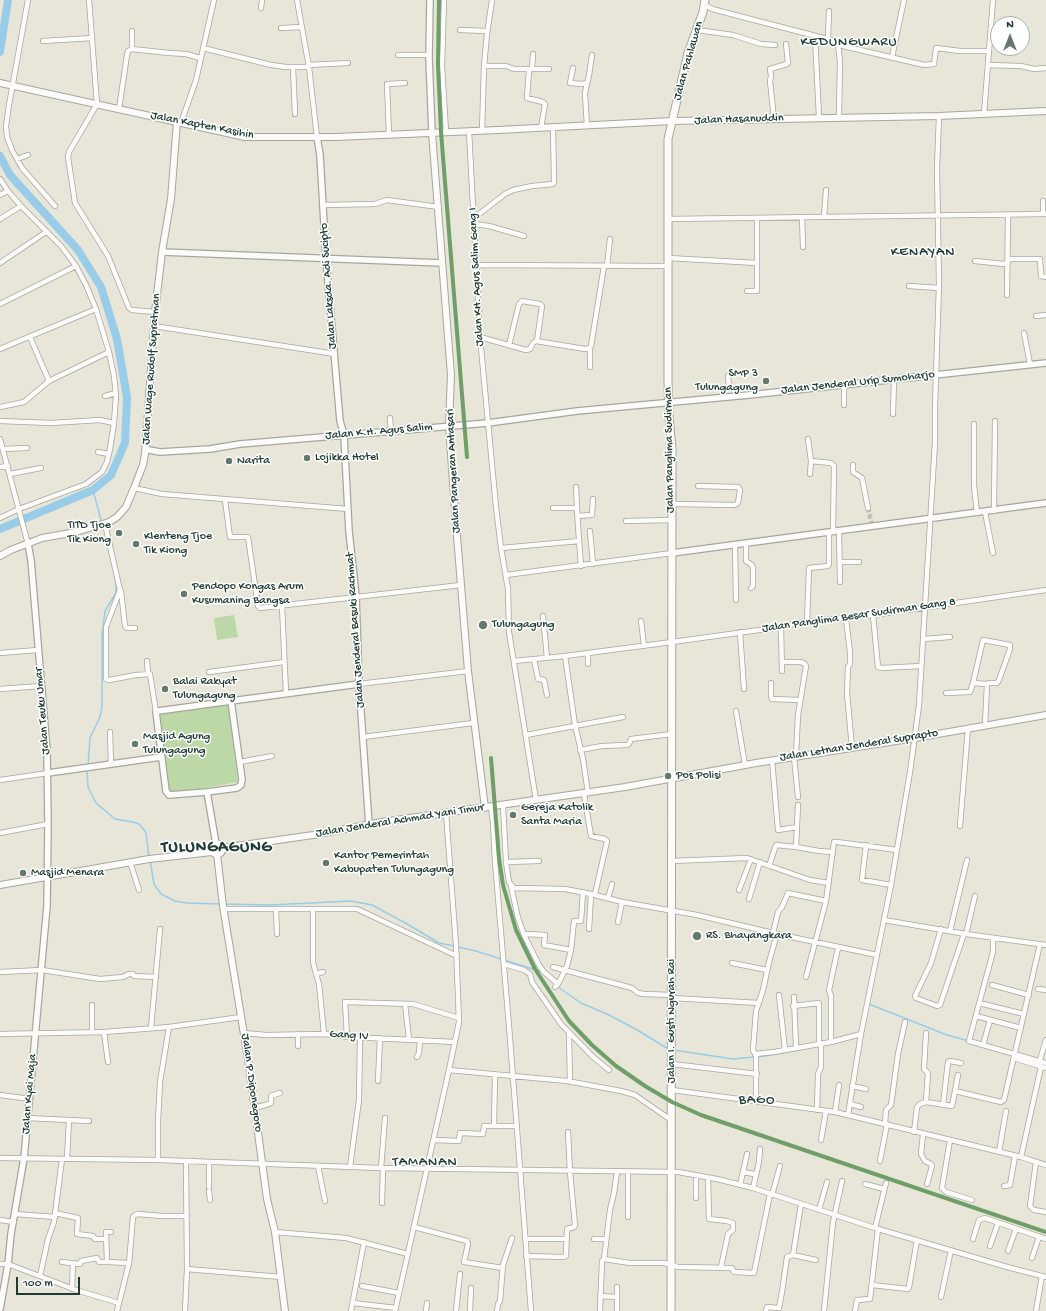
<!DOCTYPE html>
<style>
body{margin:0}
#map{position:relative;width:1046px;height:1311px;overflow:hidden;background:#e8e6d8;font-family:"Gochi Hand",sans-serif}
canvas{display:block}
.north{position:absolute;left:990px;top:16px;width:40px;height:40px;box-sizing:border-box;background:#fff;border:1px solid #a5b1ae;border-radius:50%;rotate:0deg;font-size:11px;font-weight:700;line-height:16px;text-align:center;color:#1f3d34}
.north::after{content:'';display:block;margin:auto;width:14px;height:18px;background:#65786d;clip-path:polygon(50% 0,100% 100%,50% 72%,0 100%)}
.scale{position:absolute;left:16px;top:1277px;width:64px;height:18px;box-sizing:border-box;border:2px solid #1f3d34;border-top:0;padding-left:5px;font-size:12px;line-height:14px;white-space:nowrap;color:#1f3d34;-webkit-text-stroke:3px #fff;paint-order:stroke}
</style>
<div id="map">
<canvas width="1046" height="1311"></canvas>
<div class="north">N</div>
<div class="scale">100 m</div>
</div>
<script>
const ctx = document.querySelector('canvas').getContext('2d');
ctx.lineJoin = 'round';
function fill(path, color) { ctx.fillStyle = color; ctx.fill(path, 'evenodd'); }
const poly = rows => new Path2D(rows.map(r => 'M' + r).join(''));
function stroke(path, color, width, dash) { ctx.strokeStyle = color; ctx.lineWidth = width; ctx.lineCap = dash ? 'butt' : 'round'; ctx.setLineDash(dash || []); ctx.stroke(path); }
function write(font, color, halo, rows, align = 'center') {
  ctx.font = font + ' "Gochi Hand",sans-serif'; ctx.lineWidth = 3; ctx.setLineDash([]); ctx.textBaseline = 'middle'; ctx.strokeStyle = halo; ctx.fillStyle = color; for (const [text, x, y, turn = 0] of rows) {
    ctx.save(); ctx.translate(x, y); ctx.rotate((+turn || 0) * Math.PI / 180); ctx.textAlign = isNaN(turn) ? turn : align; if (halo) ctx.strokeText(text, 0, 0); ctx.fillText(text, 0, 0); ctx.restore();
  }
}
const green = poly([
 [234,615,238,637,217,640,214,618],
 [229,703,238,782,205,788,172,793,168,792,158,712]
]);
const stream = poly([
 [93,490,101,520],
 [88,766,90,738,100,717,102,707,102,635,105,611,116,593,116,582],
 [87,770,88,787,96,803,115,819,133,822,139,824,144,830,146,833,149,857],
 [150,860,154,884,161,894,175,901,187,903,221,904],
 [225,904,270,905,351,901,372,905,409,925,439,943,454,946],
 [458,947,476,951,542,972],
 [558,987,581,1003,609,1015,639,1031,665,1047,670,1049],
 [869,1004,947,1035,969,1041],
 [673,1050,733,1059,765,1056,804,1049]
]);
const river = poly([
 [0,52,8,0],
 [0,156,10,175,78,250,101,287,117,339,127,397,125,443,111,475,93,490,0,529]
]);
const minorTunnel = poly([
 [868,508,872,525]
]);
const minor = poly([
 [28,0,9,105,6,126,7,137,12,150,22,168,55,206],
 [89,0,97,104,69,152,68,157,75,203,108,256,129,308,132,310,155,312],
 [297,0,309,67,317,137],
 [444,0,442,66,446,132],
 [704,4,712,9,831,40,843,46,924,65,934,64,936,48,960,51,989,51],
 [261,8,262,0],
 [281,28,302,27],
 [460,30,487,31],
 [697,30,733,35,761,44,775,45],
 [815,36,819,117],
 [828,39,829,11],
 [43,41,92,38],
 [838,45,840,61,839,117],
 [203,48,271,65,286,67,309,67],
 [132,49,132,31],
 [398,55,429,55],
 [892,57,904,0],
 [308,65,348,63],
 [988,65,1021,66,1034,69,1046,68],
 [484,66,506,66,514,69,549,69],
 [293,67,295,114],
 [573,68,570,83,582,84,587,83],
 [532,69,533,54],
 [529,70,527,98,543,102,545,104,541,128],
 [119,109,127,55,128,51,132,49,169,53,186,54,200,58],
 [984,114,993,0],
 [774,119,770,81,771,76,770,69,787,64,788,63,786,44],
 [181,123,196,80,214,0],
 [587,126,585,93,589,75,592,55],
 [469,131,480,337,496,507,501,548,508,589,509,632,536,800],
 [482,131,484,66,487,34,492,0],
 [389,135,387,84,405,83],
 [17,159,28,155],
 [0,179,8,191,21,206,61,246,76,266,86,285,96,309,109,352,114,376,116,396,114,423,110,449,107,462,102,472,86,484,19,509,0,518],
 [0,195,8,191],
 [323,205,375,204,387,200,439,207],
 [1043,214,1043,201],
 [802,217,803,247],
 [824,217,826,190],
 [474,218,505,194,513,190,532,186,553,184,554,182,553,127],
 [0,219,21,206],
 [667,219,1046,214],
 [474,224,489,226,524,236],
 [668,258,757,263,757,218],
 [1008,259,1040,259,1041,276,1046,277],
 [975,261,1004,264,1008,262],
 [0,263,46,232],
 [476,265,668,266],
 [607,266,610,239],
 [909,286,939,288],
 [747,291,757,291,757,263],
 [1007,295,1008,215],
 [0,304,76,266],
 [1036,316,1046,315],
 [154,326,335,354],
 [1024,333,1030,364],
 [30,337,49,381],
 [480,337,526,350,530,349,533,343,536,341,585,349,590,348,591,346,604,266],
 [509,345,519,304,522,301,540,304,542,306,537,341],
 [590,348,590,367],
 [0,349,96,309],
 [728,376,729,387],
 [105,396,116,393],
 [844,405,844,384],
 [0,407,24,402,49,381,109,352],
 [893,414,894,379],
 [390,418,391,431],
 [0,421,51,423,100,420,114,423],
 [974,424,974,485,977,513],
 [0,439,28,544],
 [808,439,811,461,831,463,834,466,833,532],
 [3,449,27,448],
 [98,452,109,454],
 [853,465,853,472,862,478,868,508],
 [0,467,8,466],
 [10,474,41,468],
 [810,474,811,461],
 [576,487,578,526,581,566],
 [134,488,162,494,348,509],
 [225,500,230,537,248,537,258,606,260,608,461,585],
 [672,504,735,505,738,503,740,490,738,487,698,486],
 [553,508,577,508],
 [994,511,995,421],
 [985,512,993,553],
 [577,516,592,515,593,499],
 [626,521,672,520],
 [105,524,120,590,106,627,106,679,109,680,136,675,150,674,156,712],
 [590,531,593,564],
 [839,532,840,582],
 [746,544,746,561,752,565,753,568,753,586,751,588],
 [735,545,736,600],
 [501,548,579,541],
 [840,562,859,562],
 [506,575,672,553],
 [121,591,125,626,127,628,135,628],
 [282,606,286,693],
 [873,615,878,667,881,668,921,666],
 [543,616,547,658],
 [846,619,850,652,850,664,848,667,847,693,852,748],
 [641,621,644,645],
 [807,622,809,568,828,566,829,564,829,533],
 [781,627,782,671],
 [740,632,744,689],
 [923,639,950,637],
 [0,653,38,650],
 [588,653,588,664],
 [565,656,575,725,583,759,588,793],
 [534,659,538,679,544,680,547,695],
 [147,661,148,674],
 [514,661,565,656,672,642,781,627,803,622,873,615,1046,590],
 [782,662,801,662,805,664,806,666,798,715,796,756],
 [209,672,284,662],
 [771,683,771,697,772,699,800,700],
 [973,683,987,684],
 [359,684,468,671],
 [0,689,41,686],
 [946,693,970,692,973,683,983,640,1010,645,1010,649,999,680,997,683,989,683,987,684,985,726],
 [736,711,745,765],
 [110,732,111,764],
 [526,735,623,717],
 [363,737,473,723],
 [580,750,602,746,627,745,629,744,631,739,672,734],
 [794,757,798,797],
 [772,760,778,830,797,827],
 [240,762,272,756],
 [0,780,48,773],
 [584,794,591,836,605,839,607,841,595,894],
 [503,806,506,862,509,882,514,888,565,889,591,894,622,902,697,915,777,934,877,955],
 [491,807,493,823,495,862,509,1026,531,1311],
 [960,826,968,728],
 [0,833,48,824],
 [866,845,862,880,891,885],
 [796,847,798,805],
 [671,861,747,858,810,880,829,883],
 [130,862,139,890],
 [506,862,539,861],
 [769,866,776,845,796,847,819,851,833,852],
 [511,886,518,918,524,935,539,965,544,972,558,984],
 [739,890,751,859],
 [608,898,612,884],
 [749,899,760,862],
 [224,909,357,909,457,956],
 [276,909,277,934],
 [313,909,313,962,315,970,319,984,324,1034],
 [884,920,966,934,1046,945],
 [618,922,622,902],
 [589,929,591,894],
 [941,929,931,963,915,996,916,998,937,1006,940,1005,964,934],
 [950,931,967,860],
 [773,933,778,912,782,907,788,893,826,901],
 [966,934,975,896],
 [524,935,527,934,545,935,544,945,571,950,574,921,581,921,583,892],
 [993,938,993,952,969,1041,1046,1063],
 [732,963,767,970],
 [504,964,524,970,530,974,532,982,561,1024,593,1057,609,1070],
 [553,967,632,988,638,993,644,994,672,995],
 [0,972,42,970,100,979,123,977,129,974,133,974,134,976,156,977],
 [316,974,323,972],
 [806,977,826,901,834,842,837,842,897,850],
 [992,985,1029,995],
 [555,987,558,984,567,966,571,950],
 [1038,989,1046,990],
 [779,995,785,1050],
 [794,997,796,1048],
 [672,998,759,1003],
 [979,1003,1024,1014],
 [405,1004,409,1039],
 [92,1005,92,1032],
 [793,1006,819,1003,819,1043],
 [976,1016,1021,1028],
 [151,1028,160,929],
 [104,1032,108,1062],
 [244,1033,266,1035,324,1034,350,1037,455,1042],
 [569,1033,570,1082],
 [0,1034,104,1032,169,1027,241,1017],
 [298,1034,298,1046],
 [347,1037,345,1002,413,1004,459,1018],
 [831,1042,831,996,829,990,838,948],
 [983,1045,990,1020],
 [755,1054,774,1052,831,1042,861,1034],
 [417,1057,419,1053,420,1040],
 [1014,1058,1046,1068],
 [1039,1063,1046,1040],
 [672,1064,757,1074],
 [449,1070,567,1081,621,1091,635,1095,671,1120],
 [378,1081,380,1038],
 [852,1086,866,1089],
 [672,1090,835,1112,1021,1157,1046,1165],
 [955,1091,958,1075],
 [0,1095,30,1099],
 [756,1101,756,1056,753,1050,756,1011,763,990,769,962,777,934],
 [926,1102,928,1073,924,1069,926,1033],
 [850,1104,861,1107],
 [943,1105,948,1062,950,1061,961,1063],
 [254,1108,269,1104,271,1103,271,1096,280,1093],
 [817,1110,818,1074,821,1067,821,1043],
 [835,1112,839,1085],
 [848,1115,861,1034,891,885,910,772,919,705,935,442,935,406,939,285,937,168,939,116],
 [28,1118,69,1120,67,1159],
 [69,1120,89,1121],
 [885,1124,886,1110,891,1105,898,1054,905,1022],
 [494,1126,495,1074],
 [914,1132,917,1107,920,1104,926,1102,952,1106,955,1091,1001,1102,1004,1100,1040,944],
 [923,1134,921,1154,925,1161,931,1164,932,1166,927,1184],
 [434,1140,459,1141,460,1133,483,1134,484,1126,517,1126],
 [821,1140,826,1111],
 [950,1140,942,1188,946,1192,972,1200],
 [999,1152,1006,1111],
 [1021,1157,1041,1067],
 [0,1158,158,1160,381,1168,678,1172,717,1179,753,1188,875,1228,1007,1267,1046,1277],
 [158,1160,158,1121,160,1082,169,1027],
 [880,1161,887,1124],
 [1036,1162,1030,1206,1034,1210,1046,1212],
 [318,1166,325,1201],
 [350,1167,359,1100,360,1037],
 [381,1168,385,1118],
 [617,1172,614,1193,610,1210,604,1259,630,1263,665,1263,678,1267,732,1268,734,1272,754,1273,770,1194],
 [743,1172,754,1174],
 [708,1178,709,1219,727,1221,733,1223,733,1230,728,1234,721,1267],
 [865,1184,884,1189],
 [740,1185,747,1154],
 [1004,1186,1010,1185,1015,1156],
 [209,1187,209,1162],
 [753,1188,759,1162,760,1149],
 [209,1191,210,1200],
 [772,1195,780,1166],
 [696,1198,696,1175],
 [382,1203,383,1168],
 [819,1210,827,1182],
 [55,1213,78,1218,77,1234,93,1236,95,1239,106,1239],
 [15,1214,55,1217],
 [628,1217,628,1172],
 [0,1220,14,1222],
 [414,1227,467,1241,468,1244,464,1262,503,1268],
 [875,1228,886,1183],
 [111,1232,106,1232,107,1262,129,1263],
 [275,1232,346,1238,408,1254],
 [525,1239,566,1239],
 [594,1239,606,1239],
 [973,1239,979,1220,985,1218,1046,1239],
 [990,1246,998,1223],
 [1008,1251,1016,1229],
 [793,1255,816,1260],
 [526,1256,563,1257,566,1256,567,1229,574,1227,575,1225,570,1172,568,1132],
 [1032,1258,1039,1237],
 [62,1262,80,1264,81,1261,97,1258,99,1262,107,1262],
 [0,1264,8,1264,76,1290,119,1303],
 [187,1269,281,1277],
 [40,1276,48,1239,54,1222,62,1159],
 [872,1285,908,1289,909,1287,917,1240],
 [362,1286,399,1293],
 [72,1289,73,1263],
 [600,1296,617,1297,617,1287],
 [617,1297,617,1311],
 [941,1297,951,1250],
 [353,1303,396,1308],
 [117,1311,129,1263,133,1217,135,1215,138,1214,162,1216,186,1216],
 [185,1311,187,1269,186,1161],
 [351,1311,364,1242],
 [395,1311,449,1070,459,1022,456,945,446,813],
 [426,1311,427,1303],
 [456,1311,460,1274],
 [470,1311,471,1288],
 [497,1311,498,1304,500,1301,503,1265,512,1238],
 [600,1311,602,1261,604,1259],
 [766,1311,767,1307,779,1308,782,1292,787,1257,793,1255,801,1204],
 [824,1311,833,1222,842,1181],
 [855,1311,857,1300,870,1299,878,1229],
 [1036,1311,1042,1276]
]);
const tertiary = poly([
 [430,0,429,58,432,133],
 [317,137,320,155,326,259,340,421,344,435,349,531,356,596,359,684,369,825],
 [162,252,442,263],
 [146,448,149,450,160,452,210,449,240,444,488,423,577,411,749,395,1046,363],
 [672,553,1046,503],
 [231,701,242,779,241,785,237,788,207,792,169,795,166,791,156,712,158,711,231,701],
 [231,701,359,684],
 [48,773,161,757],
 [207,792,216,844],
 [0,1309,8,1264,11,1234,24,1158,47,906,48,824,47,751,31,560,28,544]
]);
const secondary = poly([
 [0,83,245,137,336,137,498,130,672,121,939,116,1046,111],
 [432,133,451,375,449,426,456,524,468,671,485,808],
 [0,556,11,550,42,538,76,532,109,522,117,517,126,507,134,488,143,465,145,454,155,312,162,252,171,199,177,122],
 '211.5 849a5.5 5.5 0 1 1 11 0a5.5 5.5 0 1 1-11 0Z',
 [222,848,313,835,382,822,625,787,756,763,915,738,1046,715],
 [217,854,223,906,248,1059,267,1199,275,1232,285,1311],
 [0,885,149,859,212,852]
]);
const trunk = poly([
 [671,1311,672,448,669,417,668,382,668,139,688,53,703,12,705,0]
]);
const rail1 = poly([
 [439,0,438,64,441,132,467,457],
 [491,758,499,858,503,885,516,930,535,969,569,1021,592,1045,616,1066,645,1086,672,1102,701,1115,1046,1232]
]);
const markers = [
 [766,381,4,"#65786d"],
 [307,458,4,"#65786d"],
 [229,461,4,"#65786d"],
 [119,533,4,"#65786d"],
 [136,544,4,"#65786d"],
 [184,594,4,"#65786d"],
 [483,625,5,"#65786d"],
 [165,689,4,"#65786d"],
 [135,744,4,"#65786d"],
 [668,776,4,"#65786d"],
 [513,815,4,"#65786d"],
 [326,863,4,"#65786d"],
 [23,873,4,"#65786d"],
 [697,936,5,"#65786d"]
];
const streetNames = [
 ["Jalan Pahlawan",689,61,-74],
 ["Jalan Hasanuddin",739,120,-2],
 ["Jalan Kapten Kasihin",202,126,11],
 ["Jalan KH. Agus Salim Gang I",477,277,-93],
 ["Jalan Laksda. Adi Sucipto",329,286,-94],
 ["Jalan Wage Rudolf Supratman",152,369,-86],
 ["Jalan Jenderal Urip Sumoharjo",858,383,-6],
 ["Jalan K.H. Agus Salim",379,432,-5],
 ["Jalan Panglima Sudirman",670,450,-91],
 ["Jalan Pangeran Antasari",454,471,-93],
 ["Jalan Panglima Besar Sudirman Gang 8",859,616,-8],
 ["Jalan Jenderal Basuki Rachmat",356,630,-94],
 ["Jalan Teuku Umar",43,711,-95],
 ["Jalan Letnan Jenderal Suprapto",859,746,-9],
 ["Jalan Jenderal Achmad Yani Timur",400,821,-9],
 ["Jalan I. Gusti Ngurah Rai",672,1021,-90],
 ["Gang IV",349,1036,4],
 ["Jalan P.Diponegoro",251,1083,82],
 ["Jalan Kyai Maja",30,1094,-85]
];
const poiNames = [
 ["SMP 3",758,374,"right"],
 ["Tulungagung",758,388,"right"],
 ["Lojikka Hotel",315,458],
 ["Narita",237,461],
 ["TITD Tjoe",111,526,"right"],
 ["Tik Kiong",111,540,"right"],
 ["Klenteng Tjoe",144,537],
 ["Tik Kiong",144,551],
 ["Pendopo Kongas Arum",192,587],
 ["Kusumaning Bangsa",192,601],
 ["Tulungagung",492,625],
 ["Balai Rakyat",173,682],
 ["Tulungagung",173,696],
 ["Masjid Agung",143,737],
 ["Tulungagung",143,751],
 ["Pos Polisi",676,776],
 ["Gereja Katolik",521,808],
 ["Santa Maria",521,822],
 ["Kantor Pemerintah",334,856],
 ["Kabupaten Tulungagung",334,870],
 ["Masjid Menara",31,873],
 ["RS. Bhayangkara",706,936]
];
const quarterNames = [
 ["KEDUNGWARU",849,43],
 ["KENAYAN",923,253],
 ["BAGO",757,1101],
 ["TAMANAN",425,1163]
];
const districtNames = [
 ["TULUNGAGUNG",217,849]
];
fill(green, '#bbd8a6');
stroke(stream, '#98cce8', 1.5);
stroke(river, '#98cce8', 8);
stroke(minorTunnel, '#c0c4b7', 4.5, [4.5, 2]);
stroke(minor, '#a5a79e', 6);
stroke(tertiary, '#a5a79e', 8);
stroke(secondary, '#a5a79e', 8);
stroke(trunk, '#a5a79e', 9);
stroke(minor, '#fcfbf9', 4.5);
stroke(tertiary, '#fcfbf9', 5.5);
stroke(secondary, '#fcfbf9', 6);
stroke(trunk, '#fcfbf9', 7);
stroke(rail1, '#6f9e68', 4);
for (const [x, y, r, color] of markers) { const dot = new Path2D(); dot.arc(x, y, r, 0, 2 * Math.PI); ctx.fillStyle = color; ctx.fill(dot); stroke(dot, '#fff', 1.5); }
write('12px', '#1f3d34', '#fff', streetNames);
write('12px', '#1f3d34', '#fff', poiNames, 'left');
ctx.letterSpacing = '1px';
write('14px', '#1f3d34', '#fff', quarterNames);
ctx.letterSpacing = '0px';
ctx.letterSpacing = '1px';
write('bold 16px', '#1f3d34', '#fff', districtNames);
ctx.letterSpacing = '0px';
</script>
